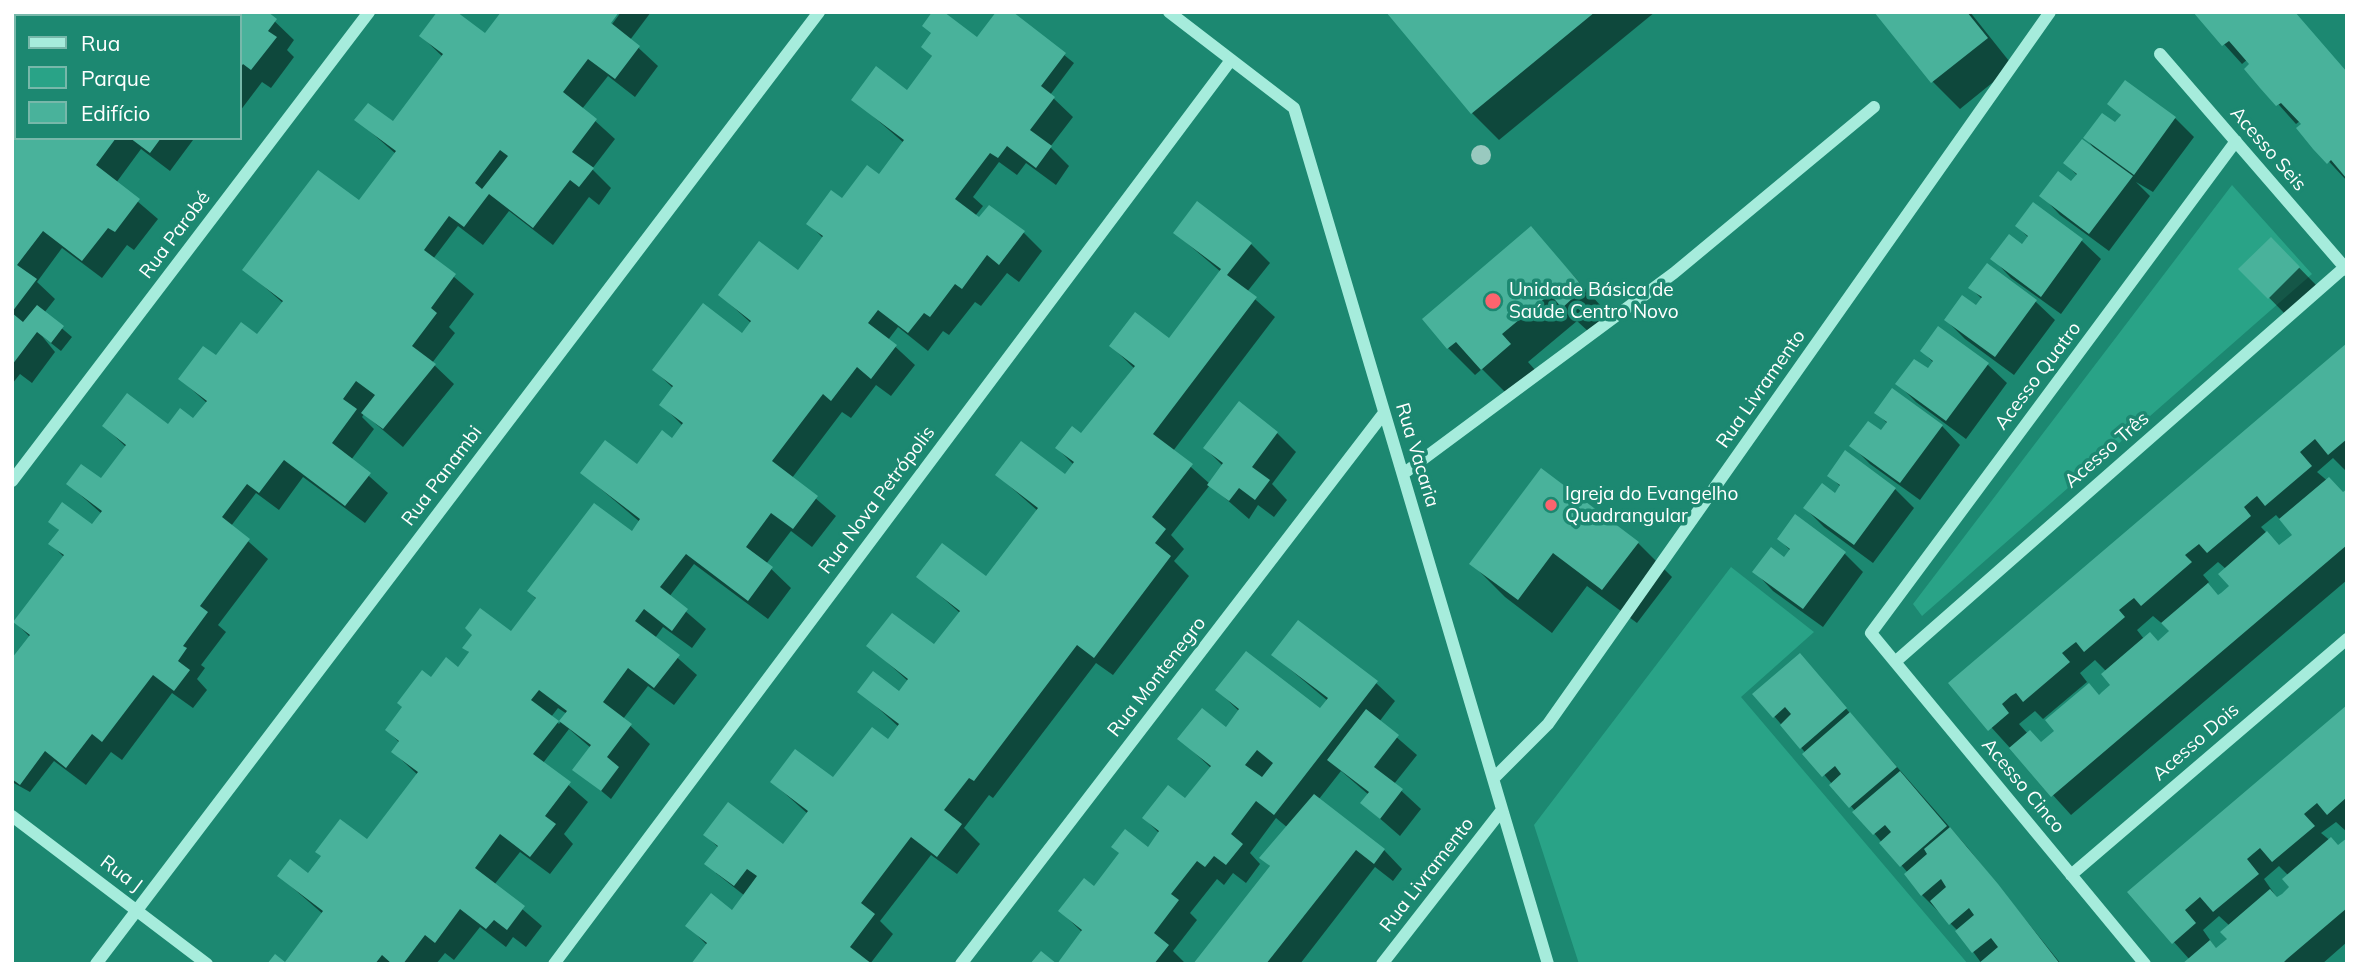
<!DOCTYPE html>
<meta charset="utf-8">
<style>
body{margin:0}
#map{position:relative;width:2359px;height:976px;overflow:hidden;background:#1c8871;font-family:Mulish,sans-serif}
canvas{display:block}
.frame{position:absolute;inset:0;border:14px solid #fff;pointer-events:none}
.legend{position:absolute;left:14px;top:14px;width:228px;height:126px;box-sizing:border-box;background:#1c8871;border:2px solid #77b8aa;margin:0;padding:9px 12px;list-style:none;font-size:21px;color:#fff}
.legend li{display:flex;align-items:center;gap:14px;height:35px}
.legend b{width:35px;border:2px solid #77b8aa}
</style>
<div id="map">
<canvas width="2359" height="976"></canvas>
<div class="frame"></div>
<ul class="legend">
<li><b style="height:9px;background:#a6ecdc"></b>Rua</li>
<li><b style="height:19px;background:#29a387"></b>Parque</li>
<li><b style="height:19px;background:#49b29b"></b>Edifício</li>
</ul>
</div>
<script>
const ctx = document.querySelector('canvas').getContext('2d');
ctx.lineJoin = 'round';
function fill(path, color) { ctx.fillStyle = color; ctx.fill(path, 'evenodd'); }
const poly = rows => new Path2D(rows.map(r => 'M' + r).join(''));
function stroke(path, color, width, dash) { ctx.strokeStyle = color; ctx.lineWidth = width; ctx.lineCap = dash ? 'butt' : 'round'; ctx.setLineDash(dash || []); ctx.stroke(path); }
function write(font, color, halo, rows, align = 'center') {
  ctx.font = font + ' Mulish,sans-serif'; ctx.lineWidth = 7; ctx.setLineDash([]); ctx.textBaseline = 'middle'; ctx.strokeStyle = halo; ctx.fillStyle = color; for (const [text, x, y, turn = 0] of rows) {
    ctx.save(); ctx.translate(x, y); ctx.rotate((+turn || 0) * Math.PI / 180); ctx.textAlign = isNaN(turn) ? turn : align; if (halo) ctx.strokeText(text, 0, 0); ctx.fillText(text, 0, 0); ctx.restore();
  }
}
const green = poly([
 [2232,185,2312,274,1922,616,1913,604],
 [1731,567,1814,632,1741,697,1968,964,1579,964,1534,825]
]);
const shadow = poly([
 [265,12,294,40,287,50,294,57,271,88,262,82,240,111,240,16],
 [621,12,651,12,630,40,658,66,635,97,608,76,582,109,615,139,592,169,611,188,599,205,589,197,553,245,509,211,483,245,458,226,433,259,474,294,449,327,455,333,432,363,454,384,403,447,364,414,362,417,374,429,351,460,388,493,365,523,303,477,279,510,256,493,231,526,268,559,218,625,226,632,201,665,205,668,197,679,207,690,193,708,172,693,122,760,111,752,86,785,54,761,30,792,12,782,12,661,30,637,15,622,64,557,50,543,60,531,50,521,92,527,102,514,68,484,101,481,126,447,104,426,169,427,194,421,207,403,180,379,258,336,283,303,245,270,359,203,396,154,357,120,393,123,443,57,421,36,607,31],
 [1011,12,1074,63,1050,95,1073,117,1050,147,1069,166,1056,185,1026,163,1017,175,999,162,973,197,983,206,975,216,1024,233,1042,251,1019,282,1007,273,981,306,975,302,949,335,943,331,928,351,898,327,888,340,915,365,891,396,876,385,851,418,842,412,792,478,836,516,812,547,791,531,766,564,791,588,768,619,694,564,669,597,706,629,692,648,663,627,655,638,697,675,674,705,648,686,623,719,650,744,611,799,575,769,591,748,569,729,543,763,588,802,564,834,573,844,550,874,520,852,494,885,542,926,526,947,513,937,506,947,480,927,454,960,445,953,436,964,286,964,323,914,279,876,308,875,367,842,418,775,393,752,400,743,387,730,431,679,458,669,470,653,465,648,511,634,537,600,529,591,632,534,640,522,582,473,637,466,672,441,683,426,661,404,673,388,654,370,742,335,751,323,720,295,798,272,824,239,808,223,879,176,904,143,853,99,908,92,934,58,923,47,977,40],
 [558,708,567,714,559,724,551,717],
 [1389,12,1655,12,1499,140,1472,113],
 [1876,12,1970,12,2013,66,1960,109,1933,82],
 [2195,12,2347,72,2347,181,2298,128,2303,124,2300,121,2296,124,2247,69,2252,64,2248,59,2242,64],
 [12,19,16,138,193,140,170,171,141,149,116,183,158,219,134,250,127,245,102,278,62,248,37,282,55,299,44,313,72,337,61,351,42,336,55,352,32,383,20,374,12,384],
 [2126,82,2175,118,2194,137,2153,192,2136,182,2150,196,2109,251,2060,215,2042,196,2072,184,2077,175,2065,163,2096,151,2086,138,2115,124,2122,116,2110,104],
 [2033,204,2082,241,2101,259,2061,314,2011,278,1993,259,2022,247,2029,238,2017,226],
 [1531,229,1610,316,1590,333,1577,321,1528,362,1537,372,1509,396,1482,369,1475,375,1448,348],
 [1175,233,1251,244,1270,263,1247,292,1275,317,1173,451,1210,484,1223,466,1205,448,1277,433,1296,452,1272,484,1287,500,1274,517,1258,505,1249,519,1210,485,1171,535,1184,549,1174,561,1189,576,1113,675,1096,663,993,798,989,795,964,828,980,844,957,874,931,855,880,921,893,934,870,964,707,945,688,926,732,912,745,896,716,873,719,848,705,835,783,846,808,814,772,782,833,780,888,741,899,727,859,691,899,693,908,681,869,646,934,647,960,613,918,576,986,579,1038,511,997,475,1065,477,1074,465,1057,448,1081,435,1135,369,1111,346,1169,340,1221,272],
 [2271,239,2318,287,2287,316,2241,269],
 [1987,265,2036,302,2055,320,2014,375,1965,339,1946,320,1976,308,1982,299,1970,287],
 [1938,328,1988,365,2007,383,1966,439,1916,402,1898,384,1928,371,1934,363,1922,351],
 [2347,345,2347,472,2333,458,2317,472,2343,494,2347,491,2347,580,2071,815,1951,683],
 [2276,515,2294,535,2280,547,2261,527],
 [2218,562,2226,569,2231,586,2219,597,2207,584,2209,582,2203,575],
 [2153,616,2171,631,2158,643,2144,639,2137,630],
 [2095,660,2106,671,2113,685,2042,744,2028,734,2019,724,2035,711,2043,719,2087,682,2080,673],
 [1876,412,1942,426,1960,445,1920,500,1870,464,1852,446,1882,433,1888,424],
 [1541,471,1638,543,1672,577,1637,623,1587,586,1552,633,1505,597,1471,563],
 [1829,475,1895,489,1914,508,1873,563,1824,527,1805,508,1835,496,1841,487],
 [1779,539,1844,553,1863,572,1823,627,1773,591,1755,572,1785,559,1791,551],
 [1273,655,1376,683,1395,701,1379,722,1417,755,1394,784,1421,809,1400,836,1362,803,1369,795,1341,771,1319,799,1384,850,1402,869,1393,881,1375,867,1300,964,1195,964,1271,867,1262,858,1288,828,1276,818,1250,853,1260,864,1246,883,1233,873,1224,885,1217,879,1190,913,1197,920,1173,951,1186,964,1059,964,1083,933,1060,911,1148,849,1160,834,1144,818,1186,801,1211,768,1180,739,1227,729,1240,712,1217,690,1320,711,1328,701],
 [1800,656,1968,848,2061,964,1982,964,1958,931,1922,895,1908,873,1774,716],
 [2347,707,2347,832,2336,822,2321,833,2338,847,2347,840,2347,942,2322,964,2187,964,2190,960,2129,892],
 [2279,866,2289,876,2292,887,2278,899,2264,879],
 [2219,916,2230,926,2229,939,2217,950,2203,930]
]);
const building = poly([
 [23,12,268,12,277,19,268,31,277,37,251,70,243,64,240,68,240,16,20,16],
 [437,12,457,12,485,33,501,12,619,12,611,23,640,46,615,79,588,59,563,92,597,119,572,152,594,168,579,187,570,180,533,228,489,194,464,227,449,216,424,250,456,274,431,308,437,313,412,346,436,364,383,429,361,413,375,395,356,381,343,399,357,409,332,443,371,473,345,506,284,460,259,493,247,484,222,517,250,539,200,606,208,612,183,646,187,648,178,661,190,670,174,691,153,675,102,742,92,734,66,768,45,751,20,785,12,779,12,658,30,635,13,622,64,555,48,544,59,530,48,522,62,502,92,524,102,511,66,484,81,464,101,478,126,445,102,426,127,393,168,424,180,408,193,418,207,401,178,379,203,346,216,355,241,322,257,334,283,301,242,270,267,237,318,170,359,200,396,151,354,120,368,103,393,121,443,54,419,36],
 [500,150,508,156,482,189,475,183],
 [932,12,944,12,977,37,996,12,1013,12,1066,53,1041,86,1055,97,1030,130,1052,146,1036,168,1007,146,998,158,990,153,955,199,979,217,989,205,1025,231,999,265,987,255,962,289,955,284,930,317,924,313,908,333,878,310,868,323,897,345,871,379,857,367,831,401,823,394,772,461,818,496,793,529,771,513,746,547,773,567,748,601,686,554,660,587,688,609,672,631,644,609,635,621,680,655,654,688,628,668,603,702,632,724,607,757,619,767,601,791,572,770,591,745,559,721,567,711,539,690,531,700,559,721,533,754,571,782,545,816,556,824,530,857,500,834,475,868,525,906,507,930,494,920,486,929,460,909,435,943,425,935,403,964,392,964,382,955,375,964,267,964,275,954,285,962,323,911,277,876,290,859,308,873,321,856,315,852,340,819,367,839,418,772,391,752,399,741,385,730,402,707,397,703,422,670,431,677,446,657,458,667,469,652,462,648,472,635,465,628,480,608,511,631,536,598,527,591,594,503,632,531,640,519,580,473,605,440,637,464,662,430,672,438,683,423,659,405,673,386,652,370,703,303,742,333,751,321,718,295,759,241,798,270,823,236,806,224,831,190,842,198,867,165,879,174,904,140,851,100,876,66,907,90,932,56,921,47,931,33,922,26],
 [1386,12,1595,12,1471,114],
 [1874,12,1967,12,1988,38,1931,83],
 [2193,12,2295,12,2347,72,2347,179,2331,160,2327,164,2313,149,2296,128,2301,124,2281,103,2276,106,2260,88,2244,69,2249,64,2229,41,2222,46],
 [12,16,16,19,16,138,116,138,96,165,140,199,115,232,108,228,82,261,43,231,17,265,37,279,12,312],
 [2125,80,2176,117,2134,175,2083,138,2102,113,2115,122,2121,115,2107,104],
 [130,138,161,138,150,153],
 [2082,139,2133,176,2089,234,2039,196,2058,171,2071,181,2077,174,2063,163],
 [1197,201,1252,243,1227,275,1257,297,1153,434,1193,464,1152,517,1166,529,1155,543,1171,556,1094,658,1077,645,974,781,969,778,944,810,962,824,937,857,911,837,861,903,875,914,850,947,872,964,691,964,707,943,685,926,711,893,732,910,757,876,747,869,734,886,704,864,718,846,703,835,728,802,783,844,808,811,770,782,795,749,833,777,872,727,888,739,899,724,857,692,873,671,899,691,908,679,866,646,892,613,934,644,960,611,916,577,942,543,986,576,1038,508,995,475,1021,441,1065,474,1074,462,1055,448,1072,426,1081,433,1135,366,1109,346,1135,312,1169,338,1221,269,1173,233],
 [2033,202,2083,239,2041,297,1990,259,2009,234,2022,244,2028,236,2015,226],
 [1531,226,1584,288,1562,308,1550,294,1502,334,1511,344,1481,370,1456,342,1447,349,1422,319],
 [2271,237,2300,267,2268,299,2238,269],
 [1987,263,2037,300,1995,357,1944,320,1962,295,1976,305,1982,297,1968,288],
 [37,305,64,326,51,343,37,332,12,365,12,313,23,322],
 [1938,326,1989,363,1946,421,1895,384,1914,359,1928,368,1933,361,1920,351],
 [2347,343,2347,439,2328,455,2315,439,2300,452,2312,466,2265,506,2257,496,2252,500,2244,507,2251,516,2207,553,2199,544,2185,555,2192,562,2141,606,2134,598,2130,601,2119,610,2125,617,2084,652,2076,642,2072,645,2062,653,2070,662,2023,702,2016,693,2011,696,2002,704,2009,713,1988,731,1948,683],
 [1892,388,1943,425,1900,483,1849,446,1868,421,1881,430,1887,422,1874,413],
 [1239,401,1278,432,1252,467,1270,480,1255,500,1239,488,1229,501,1207,485,1223,463,1203,448],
 [1845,450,1896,488,1854,545,1803,508,1822,483,1835,493,1840,485,1827,476],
 [1541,468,1639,542,1602,590,1553,553,1518,600,1469,564],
 [2329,477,2343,492,2347,489,2347,545,2051,797,2009,748,2030,730,2041,742,2054,731,2045,720,2089,683,2099,695,2102,692,2110,685,2101,674,2150,632,2158,641,2169,631,2161,623,2208,583,2218,595,2221,593,2229,586,2218,574,2267,531,2279,545,2292,535,2279,519],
 [1795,514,1846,552,1803,609,1752,572,1771,547,1784,557,1790,549,1777,539],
 [1298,620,1378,681,1299,783,1274,815,1256,801,1231,834,1243,844,1226,865,1214,856,1205,867,1197,861,1171,894,1179,900,1154,933,1169,945,1154,964,1030,964,1041,951,1057,964,1082,930,1058,911,1084,878,1094,886,1119,853,1111,847,1125,829,1148,847,1159,831,1142,818,1168,785,1185,798,1211,766,1177,739,1202,708,1226,727,1239,709,1215,690,1246,651,1320,708,1328,698,1271,655],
 [1257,750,1273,763,1262,777,1245,765],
 [1800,653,1847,708,1800,749,1780,725,1791,714,1785,707,1773,718,1752,694],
 [2347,705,2347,797,2327,815,2317,803,2304,814,2315,826,2272,862,2260,848,2254,853,2247,859,2259,874,2213,912,2200,897,2185,910,2196,923,2172,944,2127,892],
 [1366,709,1399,735,1374,767,1403,789,1380,819,1360,803,1369,792,1327,760],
 [1850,712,1897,767,1849,808,1829,785,1841,774,1835,766,1822,777,1802,754],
 [1900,771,1947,826,1900,867,1879,843,1891,832,1885,825,1873,835,1852,812],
 [1314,794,1385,849,1374,864,1356,850,1266,964,1193,964,1270,866,1259,858],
 [1950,827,1998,884,2060,964,1978,964,1998,947,1991,938,1972,953,1955,931,1974,915,1969,908,1949,925,1930,901,1946,887,1941,879,1921,896,1904,874,1927,854,1924,849],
 [2331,837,2338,845,2347,838,2347,908,2287,959,2282,964,2182,964,2210,940,2216,948,2227,939,2220,932,2270,889,2277,897,2282,894,2289,887,2282,879]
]);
const minor = poly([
 [1169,12,1294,108,1548,964],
 [2160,54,2347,270],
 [1403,474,1674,273,1874,107],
 [12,481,369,12],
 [1895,662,2345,267],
 [1493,779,1548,724,2050,12],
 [12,816,207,964],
 [2071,875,2347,639],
 [96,964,819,12],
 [554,964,1231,60],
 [961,964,1384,413],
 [1382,964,1502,810],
 [2145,964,1871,633,2236,141]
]);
const trees = [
 [1481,155]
];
const markers = [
 [1493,301,9,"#fc646e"],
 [1551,505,7,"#fc646e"]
];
const streetNames = [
 ["Acesso Seis",2268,149,49],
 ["Rua Parobé",175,235,-53],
 ["Acesso Quatro",2038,376,-53],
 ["Rua Livramento",1761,389,-55],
 ["Acesso Três",2107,450,-41],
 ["Rua Vacaria",1417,455,73],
 ["Rua Panambi",442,476,-53],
 ["Rua Nova Petrópolis",877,500,-53],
 ["Rua Montenegro",1157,677,-52],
 ["Acesso Dois",2196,742,-41],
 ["Acesso Cinco",2023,786,50],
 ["Rua J",121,874,37],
 ["Rua Livramento",1427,875,-52]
];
const poiNames = [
 ["Unidade Básica de",1509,290],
 ["Saúde Centro Novo",1509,312],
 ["Igreja do Evangelho",1565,494],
 ["Quadrangular",1565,516]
];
fill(green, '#29a387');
fill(shadow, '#0007');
fill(building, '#49b29b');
stroke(minor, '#a6ecdc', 12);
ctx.fillStyle = '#99c9bf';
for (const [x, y] of trees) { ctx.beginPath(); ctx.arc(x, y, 10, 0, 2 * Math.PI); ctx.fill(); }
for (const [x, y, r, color] of markers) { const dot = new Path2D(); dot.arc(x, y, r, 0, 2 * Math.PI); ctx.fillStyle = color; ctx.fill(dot); stroke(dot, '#1c8871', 2.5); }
write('19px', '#fff', '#1c8871', streetNames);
write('19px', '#fff', '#1c8871', poiNames, 'left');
</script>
